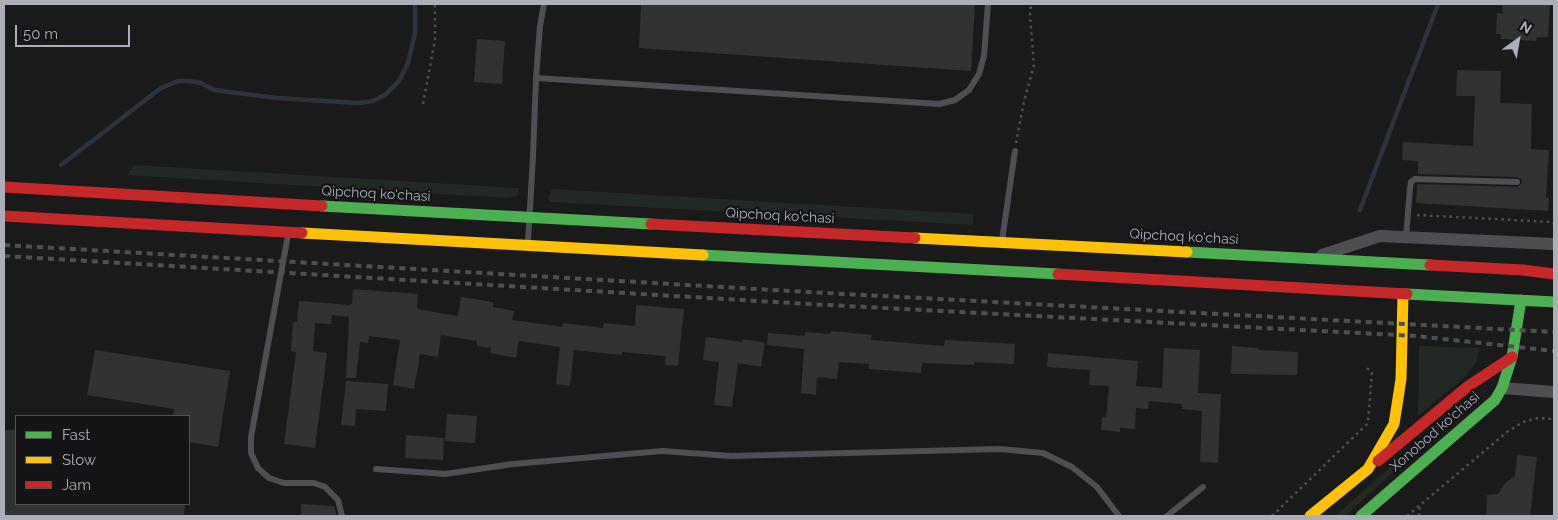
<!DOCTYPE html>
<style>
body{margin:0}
#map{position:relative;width:1558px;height:520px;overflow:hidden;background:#1a1a1a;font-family:Raleway,sans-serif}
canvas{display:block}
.frame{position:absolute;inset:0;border:5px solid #acafba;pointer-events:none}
.legend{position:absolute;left:15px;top:415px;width:175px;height:90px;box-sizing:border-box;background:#141416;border:1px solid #515258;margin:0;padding:6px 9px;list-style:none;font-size:15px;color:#acafba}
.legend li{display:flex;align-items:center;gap:10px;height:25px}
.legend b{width:25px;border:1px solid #515258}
.north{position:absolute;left:1493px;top:15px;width:50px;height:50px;-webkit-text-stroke:4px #141416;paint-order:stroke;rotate:32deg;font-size:14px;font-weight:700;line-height:20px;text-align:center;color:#acafba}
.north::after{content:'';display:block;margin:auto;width:18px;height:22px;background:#acafba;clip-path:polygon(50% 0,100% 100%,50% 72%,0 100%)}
.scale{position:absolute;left:15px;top:25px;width:115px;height:22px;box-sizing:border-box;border:2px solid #acafba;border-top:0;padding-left:6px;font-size:15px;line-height:18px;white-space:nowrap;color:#acafba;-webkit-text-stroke:4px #141416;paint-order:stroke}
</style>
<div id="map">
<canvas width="1558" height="520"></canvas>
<div class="frame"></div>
<ul class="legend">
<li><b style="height:6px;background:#4caf50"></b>Fast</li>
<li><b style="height:6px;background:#ffc107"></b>Slow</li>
<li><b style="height:6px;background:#c62828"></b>Jam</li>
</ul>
<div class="north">N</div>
<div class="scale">50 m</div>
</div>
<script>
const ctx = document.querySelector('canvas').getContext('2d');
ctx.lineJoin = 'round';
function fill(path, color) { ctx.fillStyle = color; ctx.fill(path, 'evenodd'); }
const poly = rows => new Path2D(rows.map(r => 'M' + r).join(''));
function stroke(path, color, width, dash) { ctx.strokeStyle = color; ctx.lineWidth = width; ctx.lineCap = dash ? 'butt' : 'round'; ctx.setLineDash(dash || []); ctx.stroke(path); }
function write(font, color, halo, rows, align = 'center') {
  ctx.font = font + ' Raleway,sans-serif'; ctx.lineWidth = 4.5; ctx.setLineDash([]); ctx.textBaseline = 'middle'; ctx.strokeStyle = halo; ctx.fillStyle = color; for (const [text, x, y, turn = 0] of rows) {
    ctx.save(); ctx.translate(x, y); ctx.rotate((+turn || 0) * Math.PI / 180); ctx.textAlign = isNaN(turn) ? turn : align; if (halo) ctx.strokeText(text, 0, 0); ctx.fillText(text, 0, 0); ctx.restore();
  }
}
const green = poly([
 [134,165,519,188,517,196,507,198,127,175],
 [552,189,973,214,973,225,550,202,548,197],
 [1419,346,1479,348,1479,352,1476,362,1464,378,1418,416],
 [1456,408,1460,411,1345,516,1335,516]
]);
const stream = poly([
 [61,165,161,88,178,81,189,81,201,83,214,90,277,98,358,103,373,101,385,95,399,81,408,63,415,33,415,4],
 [1360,210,1438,4]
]);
const building = poly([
 [641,4,975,4,971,71,639,48],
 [1502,4,1550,4,1548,37,1537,37,1536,41,1501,39,1501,34,1496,34,1497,13,1503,14],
 [477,39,505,41,502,84,474,82],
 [1457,70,1501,71,1500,103,1532,104,1531,149,1549,150,1546,198,1549,198,1548,211,1416,203,1417,184,1517,187,1522,183,1521,179,1517,177,1418,174,1418,161,1402,160,1403,142,1473,146,1475,96,1456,96],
 [353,289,418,294,417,309,458,316,461,297,493,302,493,307,514,311,512,320,563,327,563,323,603,328,604,323,635,326,636,305,684,309,678,366,665,365,665,356,622,352,622,355,574,350,570,386,556,384,560,347,519,341,516,358,490,353,491,348,477,346,477,341,441,335,438,357,420,354,414,389,393,385,400,340,369,336,368,343,360,342,356,378,346,378,349,317,332,315,331,324,315,323,313,351,327,353,315,448,284,444,296,352,291,351,293,322,297,322,299,301,349,305,352,304],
 [831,331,872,335,871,340,944,346,945,340,1015,344,1014,364,975,362,974,365,922,363,921,373,869,369,869,364,839,362,837,379,817,377,816,395,801,393,804,349,767,345,768,333,805,336,805,332,830,334],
 [706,337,743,342,743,339,765,343,761,367,738,363,732,407,714,405,719,362,703,360],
 [1232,346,1259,348,1258,350,1298,352,1297,375,1231,374],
 [1164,348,1200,350,1198,393,1221,394,1218,463,1200,462,1202,411,1182,409,1182,404,1149,401,1148,409,1136,408,1135,429,1120,428,1120,432,1101,430,1102,417,1106,418,1109,386,1089,385,1090,370,1047,367,1048,353,1138,361,1136,386,1162,388],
 [95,350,230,371,218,447,189,442,189,416,173,416,174,409,87,395],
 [346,381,388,384,386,411,356,409,355,426,341,425],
 [447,414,477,416,475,443,445,441],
 [4,430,16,430,16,504,185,504,184,516,4,516],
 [406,435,444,438,443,460,405,458],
 [1517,455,1537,457,1530,516,1486,516,1487,495,1498,494,1505,483,1515,476],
 [301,504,334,506,337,516,301,516]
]);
const path = poly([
 [423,104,435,40,435,4],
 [1016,143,1024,101,1034,65,1030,16,1031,4],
 [1417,215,1552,222,1554,224],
 [1272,516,1368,423,1372,372,1364,366],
 [1407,516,1507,432,1523,422,1538,418,1554,419],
 [1419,516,1420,505]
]);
const lane = poly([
 [536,78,939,104,955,100,969,90,979,74,984,56,988,4],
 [288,235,251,437,251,453,258,468,269,478,284,483,314,483,325,487,338,500,342,516],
 [1406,237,1410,188,1411,182,1415,179,1517,182],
 [1002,241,1015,151],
 [528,242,533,156,536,78,540,26,544,4],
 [376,469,445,474,513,464,662,451,731,456,1000,449,1043,453,1072,467,1097,487,1119,516],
 [1167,516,1203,487]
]);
const street = poly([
 [1322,255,1380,236,1554,244],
 [1502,388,1554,392]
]);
const fast = poly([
 [322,206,651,224],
 [1187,252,1430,265],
 [703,255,1058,274],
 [1407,294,1554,302],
 [1361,516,1495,400,1502,388,1512,357,1521,300]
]);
const slow = poly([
 [302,233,703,255],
 [915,238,1187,252],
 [1310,516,1368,469,1394,424,1401,379,1403,294]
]);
const jam = poly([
 [4,187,322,206],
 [4,216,302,233],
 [651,224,915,238],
 [1430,265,1523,270,1554,274],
 [1058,274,1407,294],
 [1378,461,1467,387,1512,357]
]);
const rail = poly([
 [4,245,808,292,1554,332],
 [4,256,809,304,1416,336,1554,351]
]);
const streetNames = [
 ["Qipchoq ko'chasi",376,194,3],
 ["Qipchoq ko'chasi",780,216,3],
 ["Qipchoq ko'chasi",1184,237,3],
 ["Xonobod ko'chasi",1435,432,-41]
];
fill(green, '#222924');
stroke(stream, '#2d333c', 4.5);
fill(building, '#323232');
stroke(path, '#505154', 2.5, [2.5, 4]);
stroke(lane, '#4e4f53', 6);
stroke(street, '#4e4f53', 12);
stroke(fast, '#4caf50', 11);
stroke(slow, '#ffc107', 11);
stroke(jam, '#c62828', 11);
stroke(rail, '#4f5053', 4, [6, 5]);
write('14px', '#acafba', '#141416', streetNames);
</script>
